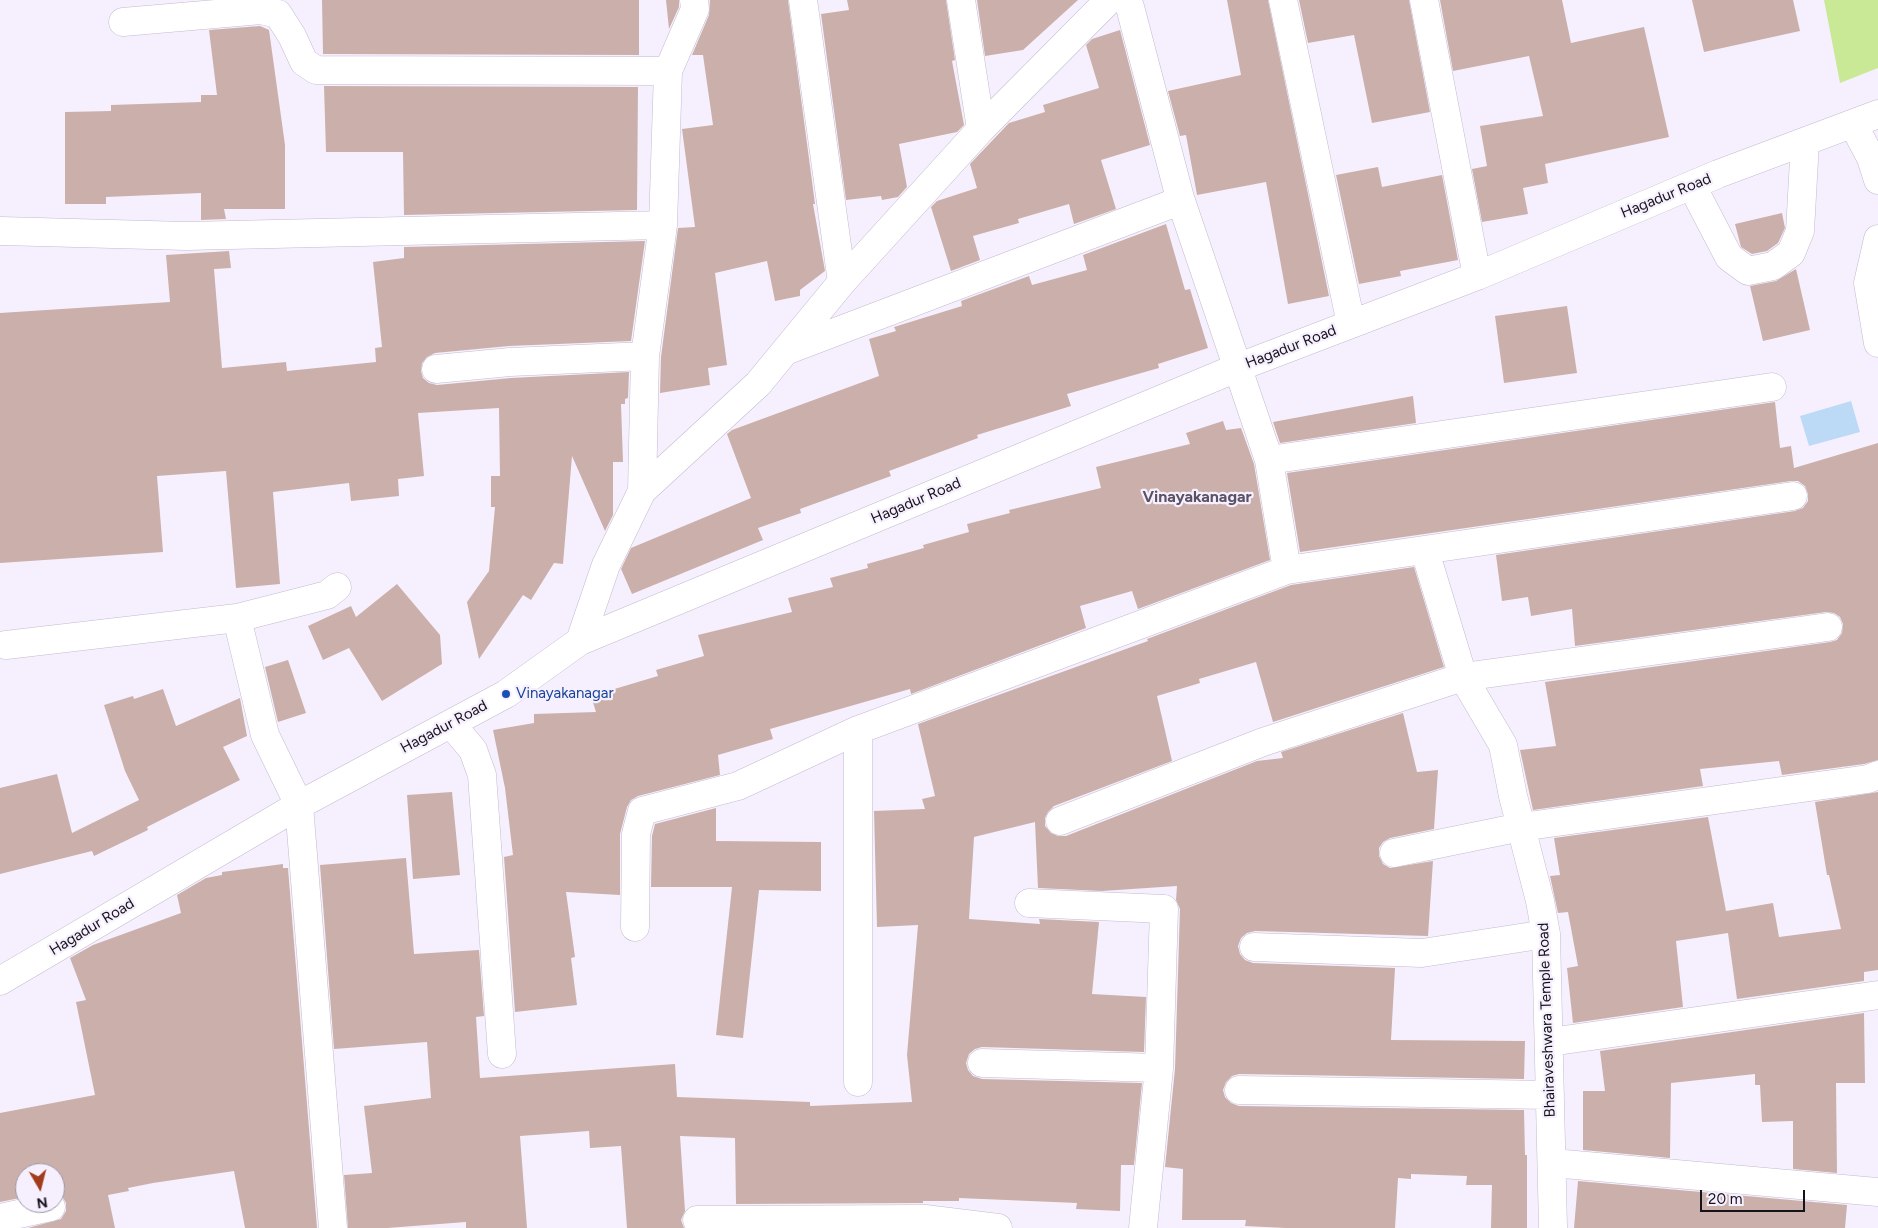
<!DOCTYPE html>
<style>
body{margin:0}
#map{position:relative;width:1878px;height:1228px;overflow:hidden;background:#f6f0fe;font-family:Figtree,sans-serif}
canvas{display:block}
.north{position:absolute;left:15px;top:1163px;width:50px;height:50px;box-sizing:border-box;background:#f6f0fe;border:1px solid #9c97a3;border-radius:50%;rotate:172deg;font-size:14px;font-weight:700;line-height:20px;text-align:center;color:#16121a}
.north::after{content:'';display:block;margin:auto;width:18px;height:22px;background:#a33c1b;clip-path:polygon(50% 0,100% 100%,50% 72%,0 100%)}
.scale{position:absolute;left:1700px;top:1190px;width:105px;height:22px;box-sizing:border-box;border:2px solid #16121a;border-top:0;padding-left:6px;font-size:15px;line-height:18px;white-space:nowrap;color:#16121a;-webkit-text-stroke:4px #f6f0fe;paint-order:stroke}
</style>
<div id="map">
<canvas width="1878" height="1228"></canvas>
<div class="north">N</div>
<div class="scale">20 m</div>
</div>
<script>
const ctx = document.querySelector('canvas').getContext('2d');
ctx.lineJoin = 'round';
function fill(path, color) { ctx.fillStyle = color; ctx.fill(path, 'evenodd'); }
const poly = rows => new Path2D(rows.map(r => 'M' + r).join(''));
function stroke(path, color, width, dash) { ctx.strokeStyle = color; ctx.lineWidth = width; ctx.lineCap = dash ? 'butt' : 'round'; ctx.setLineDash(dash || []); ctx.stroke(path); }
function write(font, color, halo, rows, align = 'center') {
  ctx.font = font + ' Figtree,sans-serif'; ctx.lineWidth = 4.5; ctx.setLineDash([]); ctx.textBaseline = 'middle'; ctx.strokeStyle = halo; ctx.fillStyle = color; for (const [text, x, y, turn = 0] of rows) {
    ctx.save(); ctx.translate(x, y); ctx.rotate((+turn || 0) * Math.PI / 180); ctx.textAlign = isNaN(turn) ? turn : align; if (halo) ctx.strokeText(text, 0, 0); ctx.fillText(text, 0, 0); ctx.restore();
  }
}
const green = poly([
 [1824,0,1878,0,1878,68,1840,83]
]);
const water = poly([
 [1851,401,1860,432,1809,446,1800,416]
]);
const building = poly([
 [322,0,639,0,639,55,323,54],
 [666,0,679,0,679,7,669,29],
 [710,0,788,0,815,204,813,204,825,271,800,290,800,296,775,301,767,261,715,273,727,365,708,368,710,385,660,393,661,357,678,228,695,227,682,129,713,125,703,55,692,55,709,15],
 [847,0,946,0,955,60,952,61,964,125,957,132,899,144,907,187,898,197,882,200,881,196,846,200,821,14,849,10],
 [977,0,1078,0,1023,50,985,56],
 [1227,0,1268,0,1329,296,1288,304,1266,182,1197,195,1186,135,1180,136,1168,91,1241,75],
 [1299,0,1409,0,1430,112,1372,123,1354,35,1308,43],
 [1440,0,1562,0,1571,43,1644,27,1669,137,1545,164,1548,183,1523,188,1528,214,1482,222,1472,169,1487,166,1480,126,1543,116,1529,56,1453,71],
 [1692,0,1793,0,1800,31,1704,52],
 [260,26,269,30,285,145,285,209,224,209,226,219,201,220,201,193,106,197,106,204,65,204,65,112,111,111,111,105,201,102,201,95,217,95,209,30],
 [1120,30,1150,145,1101,160,1116,209,1074,224,1069,204,1018,219,1019,223,973,236,980,260,951,271,931,207,937,201,977,188,970,164,1009,123,1045,112,1043,105,1099,88,1086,45,1092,39],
 [324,86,638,87,637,210,404,215,403,152,326,152],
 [1378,167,1382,187,1442,175,1458,260,1400,271,1401,276,1359,284,1336,175],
 [1782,213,1785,228,1778,243,1767,251,1752,254,1741,247,1735,224],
 [1166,224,1185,290,1190,289,1208,348,1158,364,1159,368,1067,394,1071,406,977,435,978,438,889,471,891,476,800,509,801,513,758,528,763,540,632,594,621,569,631,548,751,498,727,434,732,430,879,376,869,339,896,331,894,327,962,306,961,301,1029,276,1032,285,1087,270,1083,255],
 [645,241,631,341,509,346,435,353,427,357,422,363,421,371,423,378,429,383,437,385,511,378,629,372,628,398,625,399,625,404,621,404,623,462,613,462,613,515,605,531,572,456,563,564,554,563,531,600,523,595,479,659,467,602,489,571,495,507,491,507,491,476,500,476,499,408,418,413,424,476,398,479,399,496,351,501,349,483,273,492,280,584,236,588,226,471,157,476,163,552,0,563,0,313,170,302,166,255,229,251,231,268,214,269,222,368,286,362,287,371,376,362,375,348,382,347,373,262,404,258,404,247],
 [1796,269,1810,330,1763,341,1750,286,1776,281],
 [1567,306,1577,373,1504,383,1495,316],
 [1413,396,1416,423,1280,443,1273,422],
 [1775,402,1780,448,1791,446,1794,468,1878,443,1878,760,1864,764,1782,775,1779,761,1700,769,1703,786,1533,810,1520,750,1556,746,1545,682,1830,642,1837,640,1842,633,1843,624,1840,617,1834,613,1826,612,1575,646,1572,609,1531,616,1528,597,1502,601,1496,555,1795,511,1803,508,1808,501,1808,494,1805,486,1798,481,1791,481,1300,552,1287,473],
 [1223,421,1226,430,1241,428,1254,464,1270,560,1138,609,1132,591,1080,606,1086,628,911,694,910,689,770,729,773,739,718,755,720,775,638,796,631,800,627,807,620,834,620,895,566,892,575,957,571,958,577,1005,515,1012,504,857,513,855,505,788,493,730,534,723,534,714,596,712,591,696,658,676,656,670,704,656,698,635,792,612,788,598,833,587,830,578,868,568,867,564,924,548,923,545,969,532,967,524,1010,513,1009,510,1101,488,1096,467,1190,444,1186,433],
 [1414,567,1444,667,1273,722,1256,662,1199,679,1200,683,1157,696,1172,761,1054,806,1048,812,1045,818,1045,826,1051,833,1058,836,1066,836,1257,761,1283,758,1281,752,1403,713,1417,772,1438,770,1434,829,1390,838,1383,842,1379,848,1379,856,1383,864,1390,868,1433,861,1428,936,1255,931,1247,933,1241,938,1238,946,1240,954,1245,960,1253,963,1395,968,1391,1040,1525,1041,1524,1079,1239,1074,1232,1076,1226,1082,1223,1090,1225,1097,1231,1103,1239,1106,1524,1110,1525,1155,1527,1155,1527,1228,1491,1228,1492,1185,1466,1185,1467,1176,1411,1174,1411,1179,1398,1178,1395,1228,1286,1228,1245,1226,1246,1220,1182,1220,1183,1169,1165,1167,1175,1069,1180,909,1176,900,1177,886,1102,891,1038,888,1035,822,974,837,969,919,1040,924,1039,919,1099,922,1092,994,1146,997,1144,1052,982,1047,975,1049,969,1054,966,1063,968,1070,973,1076,982,1079,1142,1083,1134,1165,1121,1165,1120,1211,1076,1209,1077,1203,959,1198,959,1201,923,1201,923,1203,736,1204,735,1138,680,1136,685,1211,681,1220,684,1228,627,1228,621,1146,590,1148,589,1131,520,1136,527,1228,466,1228,466,1222,387,1228,348,1228,344,1175,372,1173,364,1106,431,1098,427,1042,334,1049,320,865,406,858,414,954,479,950,484,1016,476,1017,480,1078,675,1064,677,1097,810,1102,810,1106,912,1102,907,1055,918,925,877,927,874,811,925,809,922,799,935,796,918,724,1148,641,1147,639,1291,585],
 [397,584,440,635,442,664,382,701,349,648,323,660,308,626,351,606,356,617],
 [288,660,306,713,278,722,265,667],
 [163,689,176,726,240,698,247,736,223,747,240,780,147,827,148,830,94,856,92,851,0,874,0,788,57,774,72,833,139,800,125,771,104,705,133,696,134,699],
 [452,792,460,875,413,879,407,795],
 [1878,792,1878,970,1864,972,1864,981,1737,999,1728,933,1676,941,1683,1007,1573,1023,1567,968,1578,966,1568,912,1558,913,1550,876,1560,875,1554,838,1708,817,1726,911,1773,903,1779,937,1841,929,1829,875,1827,875,1815,802],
 [716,808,716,841,821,842,821,891,759,890,743,1038,716,1035,732,887,651,887,652,836,655,824],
 [283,864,283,868,288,868,317,1228,245,1228,234,1171,153,1183,128,1188,129,1191,108,1195,115,1228,28,1228,61,1219,66,1211,66,1203,62,1196,55,1192,55,1173,25,1173,25,1197,0,1202,0,1113,95,1095,76,1002,86,1000,70,958,93,945,181,913,177,895,206,878,222,875,222,872],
 [1864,1013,1865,1083,1836,1083,1837,1173,1793,1169,1793,1121,1762,1122,1760,1085,1755,1085,1755,1074,1671,1083,1670,1158,1583,1150,1583,1091,1605,1091,1600,1051],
 [1578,1181,1847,1205,1845,1228,1574,1228]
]);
const minor = poly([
 [803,0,842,282],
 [961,0,981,129],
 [1125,0,1130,7,1180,198,1269,460,1287,570],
 [1283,0,1351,324],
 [1424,0,1477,276],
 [123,22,261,10,278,14,292,36,304,62,316,70,668,71,663,225,645,356,642,491],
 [668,71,695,9,694,0],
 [1853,124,1871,158,1878,180],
 [1692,186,1729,257,1748,271,1773,266,1791,253,1800,231,1805,142],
 [1,231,187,236,663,225],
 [1878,239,1868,283,1878,343],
 [788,350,1169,205,1180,198],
 [436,369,510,362,645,356],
 [1269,460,1772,387],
 [1425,551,1463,677,1503,745,1513,796,1540,901,1546,934,1553,1228],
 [237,618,327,595,337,587],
 [580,641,606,565,642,491,758,384,842,282,981,129,1109,0],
 [6,645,237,618,265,735,299,805,333,1228],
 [451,724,473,750,482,775,502,1054],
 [858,730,858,1082],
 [1060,821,1263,742,1463,677,1828,627],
 [1394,853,1521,827,1868,779,1878,775],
 [1029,903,1164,909,1159,1068,1143,1228],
 [635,927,636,834,642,811,738,786,858,730,1287,570,1793,496],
 [1254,947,1422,953,1546,934],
 [0,981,299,805,506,694,580,641,1239,367,1477,276,1718,174,1878,114],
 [1550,1042,1878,995],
 [982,1063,1159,1068],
 [1239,1090,1550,1095],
 [1553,1163,1878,1192],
 [0,1218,51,1207],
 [697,1220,925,1219,998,1228]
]);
const markers = [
 [506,694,5,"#1a4fb4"]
];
const streetNames = [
 ["Hagadur Road",1666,196,-22],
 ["Hagadur Road",1291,347,-21],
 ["Hagadur Road",916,501,-23],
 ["Hagadur Road",444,727,-28],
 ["Hagadur Road",92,927,-31],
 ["Bhairaveshwara Temple Road",1547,1020,-92]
];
const transitNames = [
 ["Vinayakanagar",516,694]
];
const neighbourhoodNames = [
 ["Vinayakanagar",1197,497]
];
fill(green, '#c9e996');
fill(water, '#bcdaf6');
fill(building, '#cbafab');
stroke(minor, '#c3bad0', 29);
stroke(minor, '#fff', 28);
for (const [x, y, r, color] of markers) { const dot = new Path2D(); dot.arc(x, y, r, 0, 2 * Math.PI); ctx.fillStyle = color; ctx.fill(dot); stroke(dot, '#f6f0fe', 2); }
write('15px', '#16121a', '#f6f0fe', streetNames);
write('15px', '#164399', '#f6f0fe', transitNames, 'left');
write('bold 16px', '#5a5165', '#f6f0fe', neighbourhoodNames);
</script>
